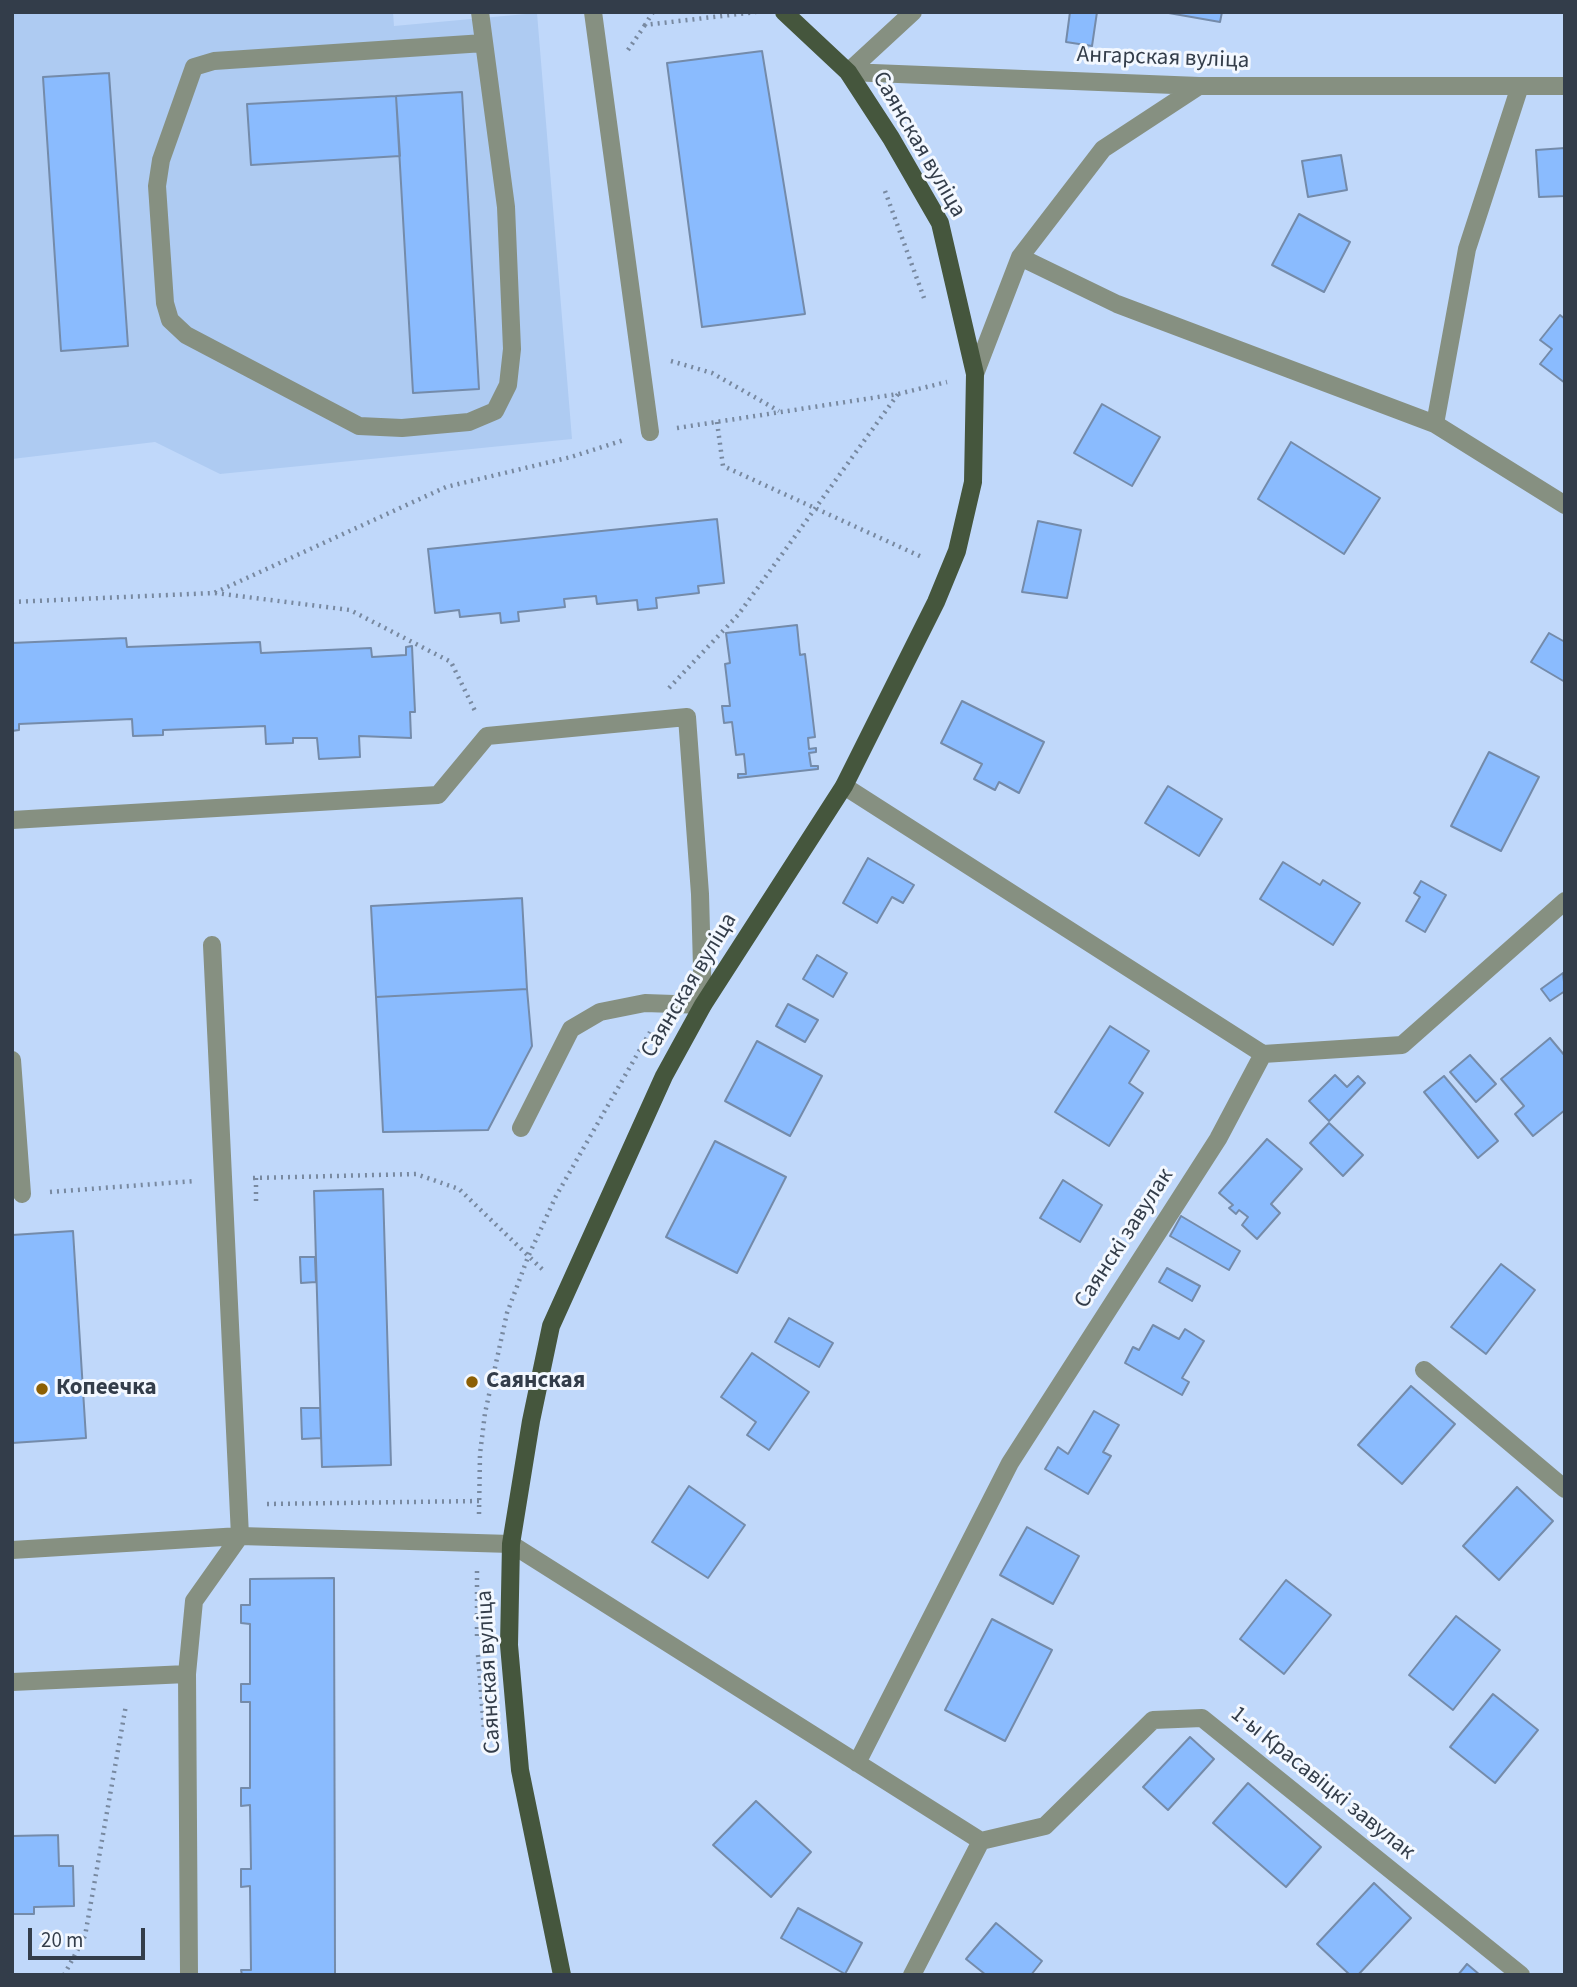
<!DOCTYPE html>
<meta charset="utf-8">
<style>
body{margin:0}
#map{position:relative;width:1577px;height:1987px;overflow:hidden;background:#c0d8fa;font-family:"Source Sans 3",sans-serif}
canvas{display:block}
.frame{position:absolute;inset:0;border:14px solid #333d4a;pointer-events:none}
.scale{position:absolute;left:28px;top:1928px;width:117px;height:32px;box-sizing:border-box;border:4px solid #333d4a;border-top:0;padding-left:9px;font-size:21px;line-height:24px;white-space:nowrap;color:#333d4a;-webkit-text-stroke:5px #f3f8ff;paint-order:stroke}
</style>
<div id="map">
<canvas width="1577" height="1987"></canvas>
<div class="frame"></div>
<div class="scale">20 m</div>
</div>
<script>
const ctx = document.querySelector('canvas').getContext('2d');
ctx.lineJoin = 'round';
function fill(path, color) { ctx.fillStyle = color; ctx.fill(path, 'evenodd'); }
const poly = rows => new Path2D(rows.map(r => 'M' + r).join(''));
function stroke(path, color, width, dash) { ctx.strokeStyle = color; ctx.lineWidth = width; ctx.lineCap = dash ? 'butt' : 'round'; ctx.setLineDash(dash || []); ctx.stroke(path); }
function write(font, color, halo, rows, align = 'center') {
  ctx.font = font + ' "Source Sans 3",sans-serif'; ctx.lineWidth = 6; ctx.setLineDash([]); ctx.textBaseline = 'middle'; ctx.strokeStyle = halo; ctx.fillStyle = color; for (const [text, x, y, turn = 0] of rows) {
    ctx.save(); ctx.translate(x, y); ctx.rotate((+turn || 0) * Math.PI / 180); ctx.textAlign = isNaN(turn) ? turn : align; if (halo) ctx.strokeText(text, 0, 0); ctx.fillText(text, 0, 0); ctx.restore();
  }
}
const built = poly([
 [12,12,393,12,394,26,537,13,572,439,220,474,155,442,12,459]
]);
const building = poly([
 [1070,12,1097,12,1092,46,1066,42,1070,12],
 [1163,12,1222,12,1220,22,1163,12],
 [762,51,805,314,702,327,667,63,762,51],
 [109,73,128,346,61,351,43,77,109,73],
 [462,92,479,389,413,393,396,96,462,92],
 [396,96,400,156,251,165,247,104,396,96],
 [1565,148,1565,196,1539,197,1536,150,1565,148],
 [1341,155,1347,190,1308,197,1302,161,1341,155],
 [1299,214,1350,242,1324,292,1272,265,1299,214],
 [1560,315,1565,319,1565,383,1540,364,1552,349,1540,340,1560,315],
 [1102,404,1160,437,1132,486,1074,453,1102,404],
 [1291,442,1380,498,1344,554,1258,499,1291,442],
 [717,519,724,583,698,586,699,593,656,598,657,608,638,610,637,600,597,604,596,596,564,599,565,607,518,612,519,621,501,623,500,613,460,617,459,610,435,613,428,549,717,519],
 [1038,521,1081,530,1067,598,1022,592,1038,521],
 [797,625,800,655,805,654,815,737,808,738,809,749,816,748,816,752,809,753,811,766,818,766,818,769,738,778,738,774,746,774,744,754,736,755,732,722,724,723,722,706,730,706,725,664,730,663,726,633,797,625],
 [1549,633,1565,642,1565,682,1531,662,1549,633],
 [126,638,127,647,260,642,261,653,371,648,372,657,406,655,406,647,412,646,415,712,410,712,411,738,359,736,360,757,319,759,317,738,293,738,293,743,266,744,265,726,163,730,163,735,133,736,132,719,19,724,19,730,12,731,12,643,126,638],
 [962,701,1044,742,1019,793,999,782,995,790,974,779,982,764,941,743,962,701],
 [1489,752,1539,777,1501,851,1451,826,1489,752],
 [1168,786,1222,819,1199,856,1145,823,1168,786],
 [868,858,914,885,903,903,892,897,877,923,843,903,868,858],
 [1283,862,1320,885,1323,880,1360,903,1333,945,1260,899,1283,862],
 [1421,881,1446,895,1425,932,1406,921,1420,897,1414,893,1421,881],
 [522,898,527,989,376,997,371,906,522,898],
 [817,955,847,973,833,997,803,979,817,955],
 [1563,973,1565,991,1550,1001,1541,989,1563,973],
 [527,989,532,1046,488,1130,383,1132,376,997,527,989],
 [788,1004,818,1020,805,1042,776,1026,788,1004],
 [1110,1026,1149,1051,1129,1083,1143,1093,1109,1146,1055,1112,1110,1026],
 [1550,1038,1565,1056,1565,1110,1533,1136,1515,1114,1524,1106,1501,1079,1550,1038],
 [757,1041,822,1076,790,1136,725,1101,757,1041],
 [1470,1055,1496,1084,1476,1102,1450,1072,1470,1055],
 [1335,1075,1347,1087,1358,1076,1365,1083,1329,1121,1309,1101,1335,1075],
 [1444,1076,1498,1141,1478,1158,1424,1092,1444,1076],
 [1329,1123,1363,1155,1343,1176,1310,1143,1329,1123],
 [1267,1139,1302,1169,1271,1204,1280,1213,1257,1239,1242,1225,1248,1217,1239,1210,1236,1214,1229,1208,1233,1205,1219,1193,1267,1139],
 [715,1141,786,1177,737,1273,666,1237,715,1141],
 [1063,1180,1102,1205,1080,1242,1040,1218,1063,1180],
 [383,1189,391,1465,322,1467,314,1191,383,1189],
 [1181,1216,1240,1251,1229,1270,1170,1236,1181,1216],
 [73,1231,86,1438,12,1443,12,1235,73,1231],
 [300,1257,315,1257,316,1282,301,1283,300,1257],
 [1501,1264,1535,1290,1486,1354,1451,1327,1501,1264],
 [1167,1268,1200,1286,1192,1301,1159,1282,1167,1268],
 [789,1318,833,1343,819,1367,775,1342,789,1318],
 [1153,1325,1179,1339,1185,1329,1204,1341,1182,1378,1189,1382,1182,1395,1125,1363,1133,1347,1139,1350,1153,1325],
 [752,1353,809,1392,769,1450,747,1435,756,1422,721,1397,752,1353],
 [1411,1386,1455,1424,1402,1484,1358,1445,1411,1386],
 [301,1408,320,1408,321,1438,302,1439,301,1408],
 [1094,1411,1119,1425,1103,1452,1111,1456,1088,1494,1045,1469,1058,1447,1068,1454,1094,1411],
 [689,1486,745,1525,708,1578,652,1542,689,1486],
 [1517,1487,1553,1521,1499,1580,1463,1546,1517,1487],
 [1027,1527,1079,1556,1053,1604,1000,1575,1027,1527],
 [334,1578,335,1975,242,1975,241,1970,251,1970,250,1886,241,1887,241,1869,251,1869,250,1805,241,1806,241,1788,250,1788,250,1702,241,1702,241,1684,250,1684,250,1624,241,1623,241,1605,250,1605,250,1579,334,1578],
 [1286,1580,1331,1615,1284,1674,1240,1639,1286,1580],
 [1456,1616,1500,1650,1453,1710,1409,1675,1456,1616],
 [992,1619,1052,1650,1005,1741,945,1710,992,1619],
 [1493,1694,1538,1730,1495,1783,1450,1747,1493,1694],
 [1190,1737,1214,1759,1168,1810,1143,1787,1190,1737],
 [1248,1783,1321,1847,1286,1887,1213,1823,1248,1783],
 [756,1801,811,1852,771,1897,713,1845,756,1801],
 [58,1835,59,1866,73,1866,74,1906,34,1907,34,1914,12,1914,12,1836,58,1835],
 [1374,1883,1411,1918,1358,1975,1350,1975,1317,1944,1374,1883],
 [798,1908,862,1943,845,1974,781,1938,798,1908],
 [996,1923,1042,1961,1031,1975,986,1975,966,1959,996,1923],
 [1467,1964,1480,1975,1458,1975,1467,1964]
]);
const path = poly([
 [653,12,645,25,756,12],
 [628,50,645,25],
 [885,191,924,298],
 [671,361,712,373,779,411],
 [717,422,723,466,924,558],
 [677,428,898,394,947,382],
 [215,593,350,610,451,662,476,713],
 [12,602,214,593,446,487,571,457,624,440],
 [669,688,738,615,898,394],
 [253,1178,416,1174,459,1189,544,1271],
 [256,1178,256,1203],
 [50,1192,195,1181],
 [267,1504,479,1501],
 [479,1514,480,1454,485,1413,507,1313,528,1257,556,1196,650,1032],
 [477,1571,477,1640],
 [478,1655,484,1730],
 [64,1975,85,1936,126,1705]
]);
const minor = poly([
 [480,12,506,207,512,349,508,385,495,411,469,422,402,428,359,426,186,335,170,320,165,303,157,186,161,160,194,67,214,61,484,43],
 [593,12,650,432],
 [848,72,1199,86,1565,86],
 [848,72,913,12],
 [1020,257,1117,304,1435,424,1565,505],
 [975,374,1020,257,1103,149,1199,86],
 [1435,424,1467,249,1520,86],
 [844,786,1263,1054],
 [12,820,438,795,487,736,687,717,700,894,703,1005,645,1003,600,1012,571,1029,521,1128],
 [1263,1054,1402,1045,1565,901],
 [12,1060,22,1194],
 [1424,1370,1565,1489],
 [12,1550,240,1536,511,1544,981,1841],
 [12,1682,187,1674],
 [857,1763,1010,1463,1218,1139,1263,1054],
 [981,1841,1045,1826,1153,1720,1202,1718,1521,1975],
 [189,1975,187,1674,194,1601,240,1536,212,945],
 [912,1975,981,1841]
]);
const major = poly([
 [562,1975,520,1770,509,1645,511,1544,531,1421,551,1326,664,1076,703,1005,844,786,936,602,957,551,973,482,975,374,940,223,891,138,848,72,784,12]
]);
const markers = [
 [472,1382,7,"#8c5f04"],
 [42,1389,7,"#8c5f04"]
];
const streetNames = [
 ["Ангарская вуліца",1163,59,2],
 ["Саянская вуліца",918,145,60],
 ["Саянская вуліца",690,986,-59],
 ["Саянскі завулак",1125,1239,-57],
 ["Саянская вуліца",490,1672,-93],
 ["1-ы Красавіцкі завулак",1322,1784,39]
];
const poiNames = [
 ["Саянская",486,1382],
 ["Копеечка",56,1389]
];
fill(built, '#aecbf2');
fill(building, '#8abbfe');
stroke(building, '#748baa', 2);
stroke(path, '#7889a0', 4.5, [2, 5]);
stroke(minor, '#869081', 18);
stroke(major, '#45563d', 18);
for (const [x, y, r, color] of markers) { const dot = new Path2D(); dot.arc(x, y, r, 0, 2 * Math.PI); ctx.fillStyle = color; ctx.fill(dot); stroke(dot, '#f3f8ff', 2.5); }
write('23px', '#333d4a', '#f3f8ff', streetNames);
write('bold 23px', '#333d4a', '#f3f8ff', poiNames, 'left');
</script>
